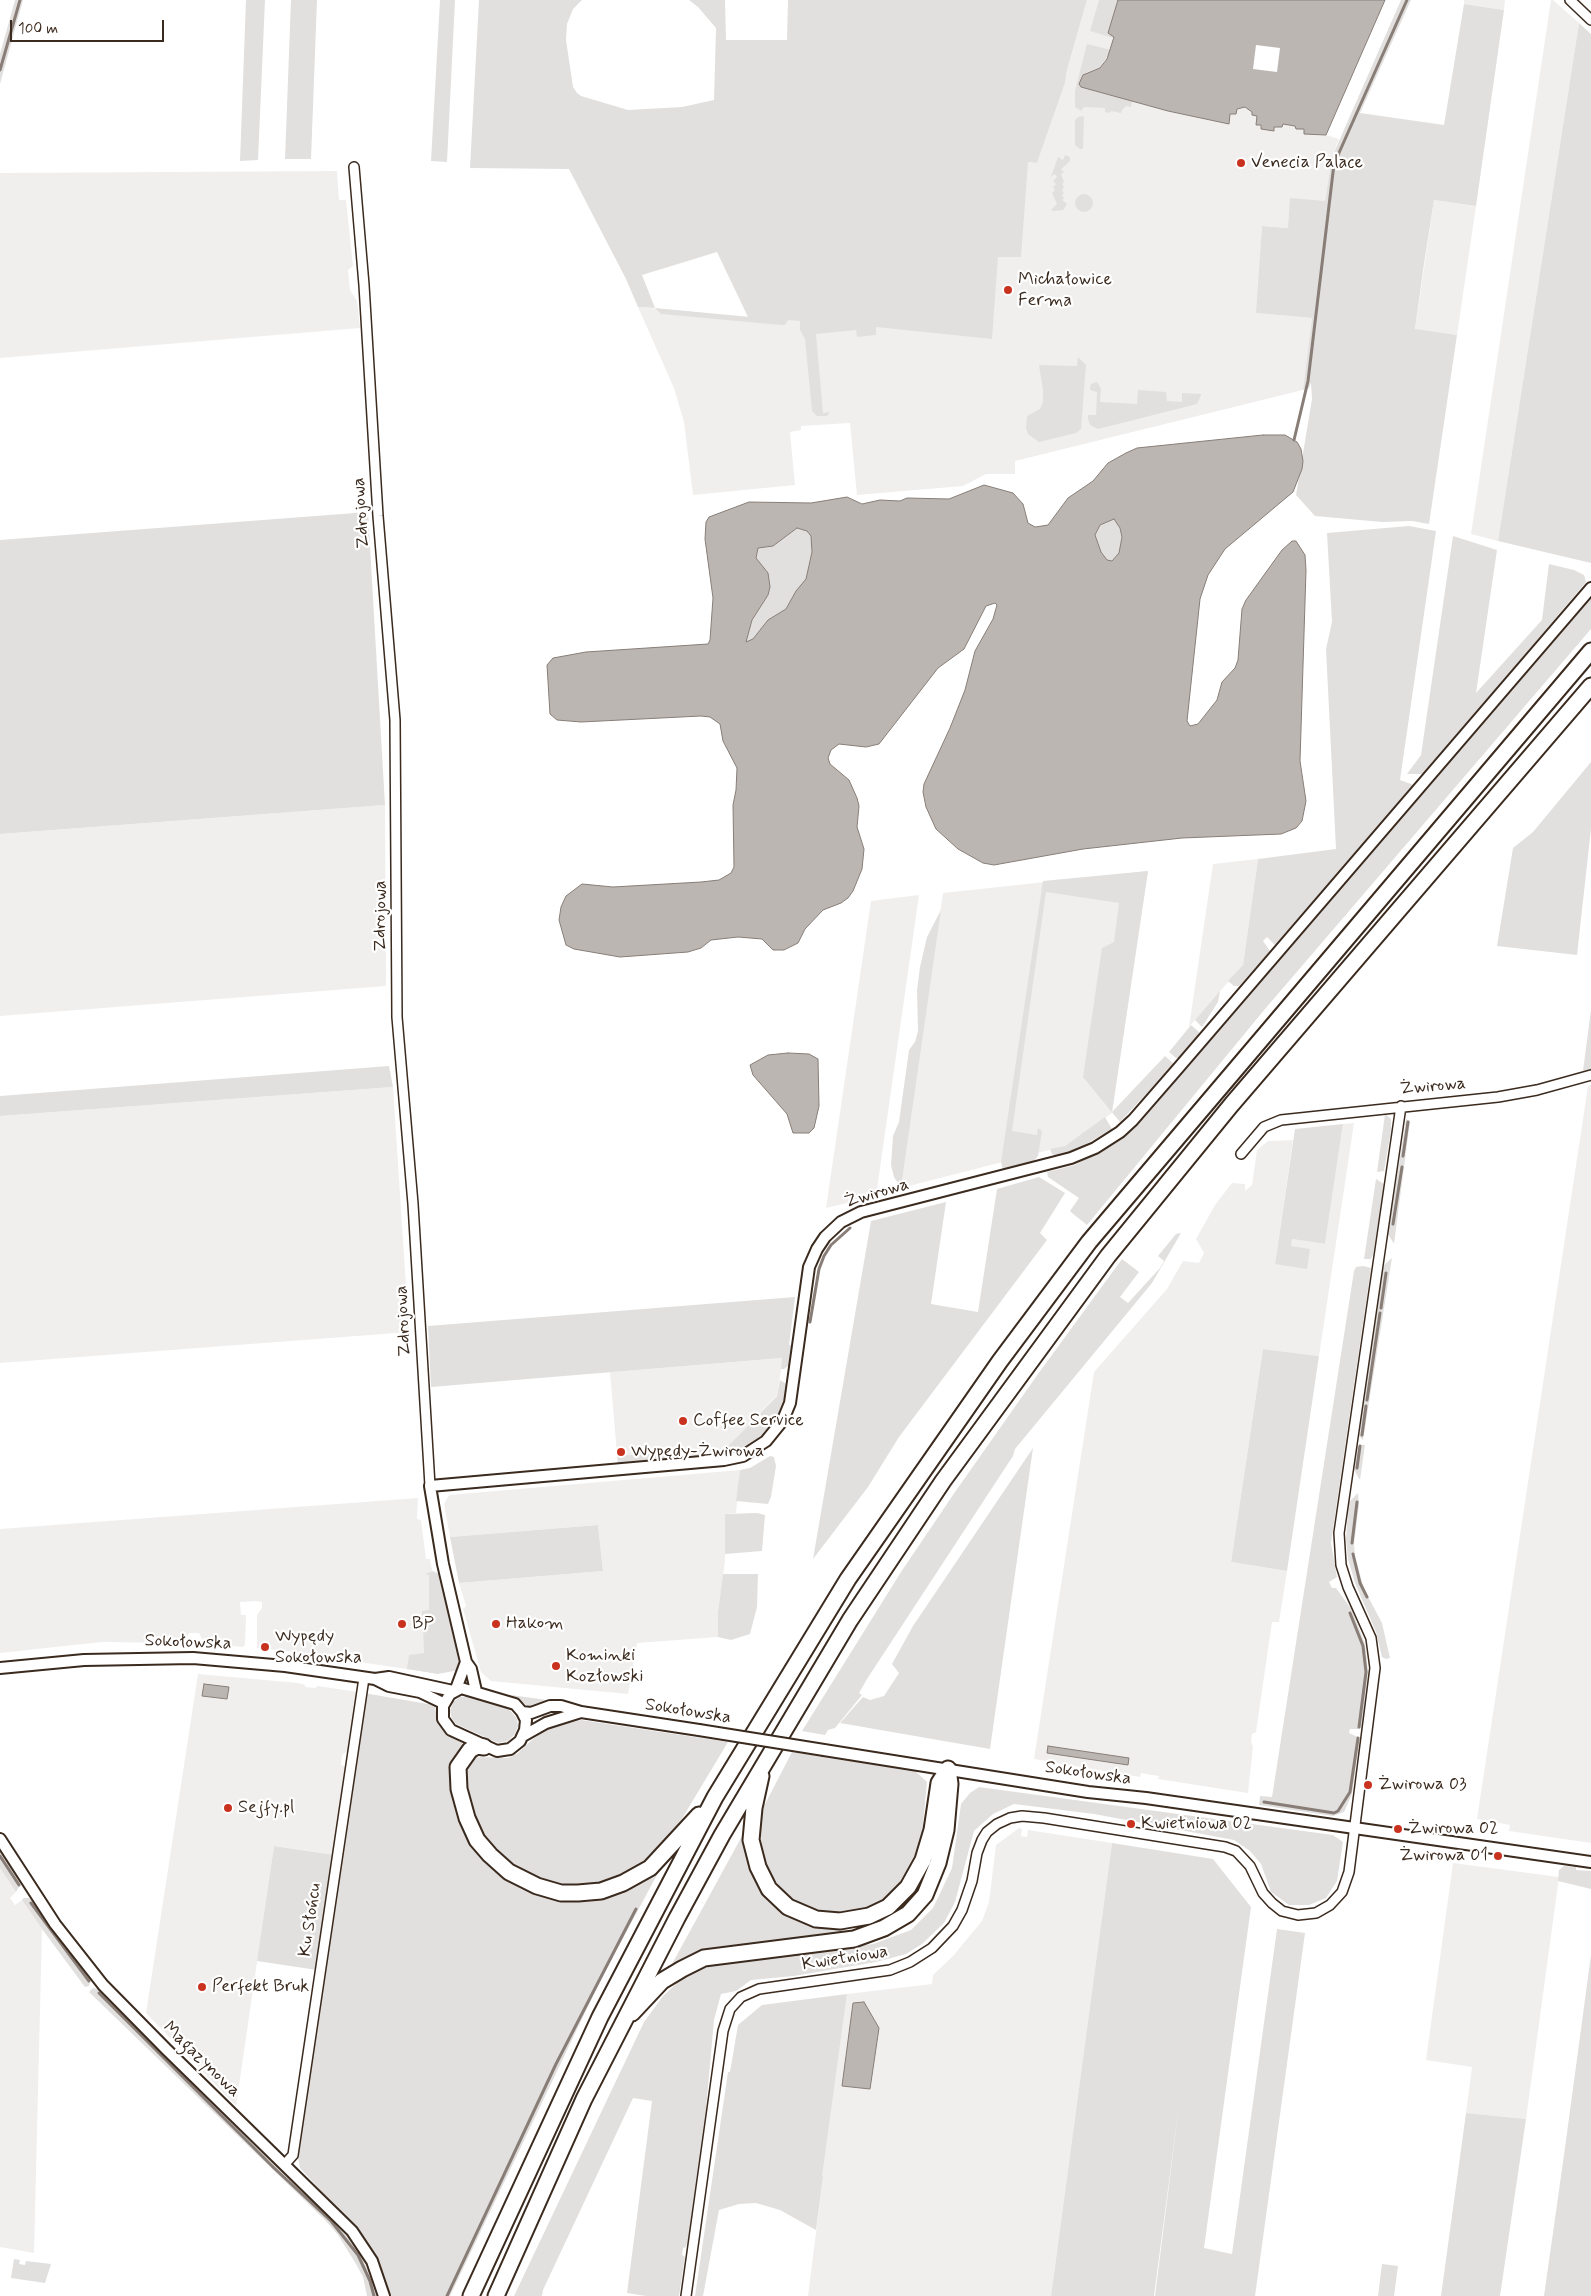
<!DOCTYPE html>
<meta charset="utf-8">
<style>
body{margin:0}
#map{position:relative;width:1591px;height:2296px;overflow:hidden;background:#fff;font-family:Mynerve,sans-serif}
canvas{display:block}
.scale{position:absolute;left:10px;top:20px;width:154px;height:22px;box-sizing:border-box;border:2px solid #3b2a1e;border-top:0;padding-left:6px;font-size:15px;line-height:18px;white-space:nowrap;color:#3b2a1e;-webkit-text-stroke:4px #fff;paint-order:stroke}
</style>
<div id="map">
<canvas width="1591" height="2296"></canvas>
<div class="scale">100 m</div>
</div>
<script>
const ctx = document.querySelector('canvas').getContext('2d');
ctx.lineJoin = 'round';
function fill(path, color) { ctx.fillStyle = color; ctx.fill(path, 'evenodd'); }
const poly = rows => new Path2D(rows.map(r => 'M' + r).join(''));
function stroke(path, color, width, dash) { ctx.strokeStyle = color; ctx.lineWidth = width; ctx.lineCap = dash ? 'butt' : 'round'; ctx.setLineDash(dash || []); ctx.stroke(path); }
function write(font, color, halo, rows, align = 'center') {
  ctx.font = font + ' Mynerve,sans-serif'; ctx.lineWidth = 4.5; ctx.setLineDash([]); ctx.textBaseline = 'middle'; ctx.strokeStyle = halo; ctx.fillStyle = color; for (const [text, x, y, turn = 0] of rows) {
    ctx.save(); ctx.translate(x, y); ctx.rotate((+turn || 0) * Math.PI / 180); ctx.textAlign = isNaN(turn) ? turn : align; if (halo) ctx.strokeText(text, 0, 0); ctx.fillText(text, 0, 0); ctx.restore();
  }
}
const built = poly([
 [1087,0,1118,0,1108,33,1114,37,1107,59,1081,87,1168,111,1228,124,1230,113,1241,107,1245,107,1257,116,1261,129,1274,131,1274,126,1282,124,1296,126,1304,129,1304,134,1326,135,1339,139,1332,157,1325,201,1288,228,1262,226,1257,313,1312,318,1303,390,1015,461,1015,474,986,474,963,486,857,495,850,423,801,426,801,430,790,432,795,485,693,495,684,422,674,388,638,307,788,320,998,256,1028,162,1037,163,1065,83,1067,70],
 [1464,0,1505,0,1504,10,1464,4],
 [1551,0,1553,0,1579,23,1498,541,1471,534],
 [337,171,339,200,346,200,353,266,348,270,350,290,357,301,360,328,0,358,0,173],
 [1434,200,1476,206,1457,335,1415,330],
 [385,805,386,986,0,1016,0,834],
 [1258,859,1243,965,1189,1027,1213,864],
 [1148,871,1112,1113,1065,1146,901,1188,943,893],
 [919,895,876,1196,826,1208,871,901],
 [1591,1085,1591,1843,1509,1831,1510,1825,1477,1819,1588,1086],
 [393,1087,409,1332,0,1363,0,1116],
 [1354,1123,1319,1356,1263,1349,1231,1562,1287,1571,1279,1622,1272,1622,1256,1732,1252,1734,1251,1742,1253,1747,1248,1793,1158,1779,1159,1776,1152,1775,1141,1773,1140,1777,1034,1759,1094,1372,1167,1289,1183,1261,1199,1263,1204,1253,1196,1239,1215,1205,1232,1183,1245,1184,1245,1191,1252,1185,1257,1150,1268,1141,1293,1140,1275,1264,1291,1246,1292,1239,1325,1244,1343,1124],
 [783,1358,777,1395,727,1447,625,1456,617,1454,610,1372],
 [740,1470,736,1513,725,1514,725,1561,718,1612,718,1637,637,1643,628,1694,491,1681,481,1672,463,1609,466,1606,459,1583,603,1571,598,1525,450,1537,444,1504,449,1495],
 [418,1498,417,1519,421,1520,426,1559,430,1559,435,1586,434,1673,318,1656,316,1654,257,1648,257,1615,262,1608,262,1602,257,1601,240,1602,241,1615,246,1615,245,1644,243,1647,204,1643,199,1633,189,1633,184,1643,102,1642,0,1653,0,1529],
 [198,1674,298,1683,305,1685,305,1687,315,1688,318,1686,358,1692,350,1749,342,1755,341,1765,347,1767,334,1855,274,1846,236,2106,146,2013],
 [1019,1828,1022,1829,1021,1836,1027,1837,1028,1830,1112,1843,1051,2296,808,2296,823,2177,821,2177,847,1994,932,1984,933,1975,953,1956,982,1921,989,1902,996,1845],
 [1453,1863,1559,1877,1526,2119,1466,2113,1472,2067,1426,2060],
 [0,1868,16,1892,10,1898,15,1905,22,1900,42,1929,34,2253,0,2247]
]);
const green = poly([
 [15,0,23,0,0,84,0,54],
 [246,0,265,0,258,160,240,161],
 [291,0,317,0,311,159,285,159],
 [440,0,455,0,447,162,431,161],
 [479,0,582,0,573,9,567,24,566,40,573,87,577,93,581,96,628,110,682,107,714,100,716,28,698,7,689,0,725,0,726,40,787,40,788,0,1087,0,1067,70,1065,83,1037,163,1028,162,1021,257,998,257,992,339,876,327,876,335,857,337,856,330,816,334,823,413,830,412,827,416,817,416,812,411,805,339,800,330,800,321,788,320,785,325,781,325,661,314,655,308,638,307,626,279,569,169,470,168],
 [717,252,748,317,655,308,642,275],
 [1099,0,1118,0,1108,33,1113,35,1113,38,1090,31],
 [1401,0,1411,0,1360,113,1444,125,1464,4,1504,10,1476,206,1434,200,1424,264,1415,329,1457,335,1429,524,1412,521,1382,522,1315,516,1296,495,1312,399,1311,383,1309,388,1303,390,1312,318,1256,313,1262,226,1288,228,1290,198,1325,201,1332,157],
 [1579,23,1591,34,1591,563,1498,541],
 [1087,44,1111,50,1100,68,1087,72,1082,87,1132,101,1131,107,1126,106,1122,110,1121,113,1111,111,1110,113,1105,112,1105,108,1084,107,1081,111,1075,107,1075,91],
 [1084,116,1083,149,1080,149,1075,145,1075,120,1078,117],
 [1065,155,1070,157,1070,161,1061,169,1064,172,1061,174,1064,182,1062,184,1064,187,1062,190,1064,193,1062,195,1064,198,1062,200,1067,204,1063,210,1054,211,1051,210,1057,204,1052,193,1055,190,1053,187,1056,184,1053,181,1057,177,1055,174,1051,177,1058,157,1063,160],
 '1075 203a9 9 0 1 1 18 0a9 9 0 1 1-18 0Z',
 [1078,357,1086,365,1081,429,1076,433,1039,442,1028,434,1026,428,1027,416,1040,409,1043,402,1043,390,1039,365,1077,366],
 [1097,382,1101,389,1100,402,1137,404,1138,390,1166,392,1167,401,1182,402,1182,393,1201,394,1201,395,1197,404,1098,429,1090,425,1088,419,1088,415,1096,415,1097,392,1090,390,1090,388,1091,384],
 [368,512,385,805,0,834,0,540],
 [1114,519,1120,528,1122,537,1119,553,1112,561,1107,560,1101,552,1095,535,1100,525],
 [1409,526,1436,531,1400,780,1414,785,1275,945,1267,937,1263,941,1270,951,1239,986,1234,986,1228,981,1243,965,1258,859,1336,849,1326,649,1332,622,1327,533],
 [797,528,807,531,811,536,812,552,806,579,796,592,786,609,768,620,753,639,746,642,752,620,768,595,770,587,768,573,756,558,758,548,773,546],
 [1453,536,1497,550,1476,693,1542,620,1549,564,1574,570,1584,575,1586,582,1424,774,1407,774,1421,755],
 [1591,596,1591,629,1265,1009,1087,1225,1072,1213,1070,1211,1079,1198,1048,1177,1047,1172,1075,1165,1115,1143,1147,1114],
 [1591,762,1591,829,1577,955,1497,946,1513,848,1533,832],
 [1148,871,1112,1112,1165,1056,1174,1064,1120,1122,1083,1077,1102,948,1114,942,1119,903,1046,892,1012,1131,1037,1135,1038,1128,1042,1131,1038,1156,1033,1162,1003,1170,1001,1162,1043,881],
 [941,910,901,1188,894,1177,891,1165,893,1136,899,1122,909,1050,915,1042,918,1031,917,990,920,967,927,937],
 [1220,991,1218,1002,1202,1027,1195,1020],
 [1591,1010,1591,1069,1583,1071],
 [1191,1025,1199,1032,1198,1035,1179,1058,1176,1058,1169,1052],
 [389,1066,393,1087,0,1116,0,1096],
 [1385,1114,1391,1119,1391,1130,1384,1171,1377,1172],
 [1105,1117,1112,1129,1079,1148,1057,1156,1052,1154,1050,1149,1065,1146],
 [1406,1119,1410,1121,1394,1244,1388,1234],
 [1343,1124,1325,1244,1292,1239,1291,1246,1310,1249,1307,1269,1275,1264,1295,1129],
 [1039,1177,1065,1193,1040,1233,1047,1240,899,1437,868,1487,813,1559,871,1221,946,1202,931,1304,978,1312,997,1189],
 [1376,1179,1384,1184,1373,1255,1371,1259,1364,1259],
 [1181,1233,1152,1283,1015,1449,1013,1456,867,1679,859,1693,862,1695,835,1728,828,1730,825,1735,802,1731,901,1572,955,1492,1038,1374,1122,1259,1139,1272,1120,1297,1128,1303,1160,1268,1164,1261,1158,1256,1176,1234],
 [1392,1258,1363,1440,1359,1436,1381,1277,1384,1265],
 [1363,1266,1371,1268,1331,1543,1337,1577,1329,1582,1332,1588,1336,1588,1352,1610,1365,1644,1368,1672,1362,1726,1360,1729,1350,1729,1349,1733,1360,1738,1352,1794,1344,1812,1333,1816,1259,1805,1260,1796,1272,1797,1354,1271,1356,1267],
 [795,1297,789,1345,793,1346,791,1364,784,1369,781,1369,782,1358,431,1387,428,1326],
 [1263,1349,1319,1356,1287,1571,1231,1562],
 [780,1380,785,1383,787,1387,784,1398,778,1414,762,1435,746,1447,733,1451,695,1456,690,1454,689,1451,727,1447,777,1396],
 [1360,1445,1365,1445,1360,1480,1354,1470,1357,1447],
 [1033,1448,990,1749,840,1723,863,1697,870,1700,884,1696,899,1673,892,1664,913,1626],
 [674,1452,671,1459,618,1464,617,1456],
 [770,1456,774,1457,776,1466,771,1497,768,1504,736,1501,740,1470,750,1468],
 [1358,1493,1359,1504,1354,1544,1355,1556,1364,1589,1382,1623,1390,1658,1386,1659,1382,1657,1376,1632,1355,1583,1348,1559,1346,1539,1348,1512,1349,1502],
 [757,1513,765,1515,762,1551,725,1554,725,1514],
 [598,1525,603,1571,459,1583,450,1537],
 [433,1571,439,1574,459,1662,459,1670,438,1674,407,1669,409,1655,424,1653,423,1626,425,1625,425,1622,429,1621,429,1618,422,1619,422,1611,429,1610,429,1575,425,1574],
 [723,1574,758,1574,757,1607,750,1634,731,1640,718,1637,718,1612],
 [364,1693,428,1704,431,1701,435,1707,438,1722,443,1730,462,1742,463,1745,450,1765,450,1785,456,1814,462,1829,474,1849,486,1864,502,1877,521,1889,541,1896,562,1900,583,1901,620,1892,635,1886,655,1872,658,1873,600,1981,450,2296,389,2296,381,2267,365,2238,300,2168,297,2152],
 [511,1695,554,1701,535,1707,528,1706],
 [460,1697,469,1697,509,1709,517,1719,518,1726,515,1734,508,1741,498,1743,456,1724,452,1719,450,1711,453,1702],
 [581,1720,728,1742,674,1832,640,1868,604,1883,570,1887,550,1884,537,1881,496,1855,474,1825,464,1778,465,1770,468,1762,475,1757,508,1758,518,1753,533,1739,549,1728],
 [792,1752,914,1770,927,1782,922,1835,909,1871,888,1897,858,1912,831,1913,804,1907,782,1890,764,1865,760,1830,764,1806],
 [979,1787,1333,1835,1343,1842,1337,1881,1326,1898,1309,1905,1289,1905,1271,1892,1261,1864,1250,1851,1234,1840,1094,1814,1014,1804,993,1814,974,1831,955,1902,944,1923,922,1944,906,1954,876,1962,794,1976,751,1980,736,1991,721,1994,714,2020,706,2109,688,2239,686,2247,683,2248,682,2255,685,2257,679,2296,646,2296,627,2293,652,2101,633,2098,543,2290,542,2296,514,2296,644,2022,663,1996,688,1973,713,1963,873,1944,911,1930,933,1908,952,1868,961,1804,970,1793],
 [742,1836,751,1874,771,1904,809,1926,851,1931,702,1949,672,1964],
 [1112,1843,1213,1859,1251,1907,1204,2248,1232,2254,1277,1929,1305,1933,1255,2296,1155,2296,1180,2098,1154,2296,1051,2296],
 [274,1846,334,1855,317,1970,257,1961],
 [0,1851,21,1883,16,1892,0,1868],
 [1564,1866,1576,1867,1576,1870,1591,1871,1591,1889,1558,1881,1559,1870],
 [24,1898,29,1898,32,1900,57,1937,90,1980,89,1986,85,1987,42,1929,22,1900],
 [1591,1955,1591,2296,1544,2296,1564,2155],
 [93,1988,98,1989,143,2035,340,2227,363,2259,377,2296,367,2296,363,2277,356,2264,338,2235,326,2221,89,1992],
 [847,1994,822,2176,823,2177,816,2230,780,2210,756,2203,739,2204,719,2210,703,2296,695,2296,728,2072,730,2072,738,2025,762,2005],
 [1466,2113,1526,2119,1500,2296,1441,2296],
 [14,2259,20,2260,19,2264,25,2265,26,2261,51,2264,45,2283,11,2278],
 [1382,2264,1398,2266,1394,2296,1378,2296]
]);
const water = poly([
 [1118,0,1385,0,1326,135,1304,134,1304,129,1296,129,1295,126,1283,124,1282,127,1274,127,1274,131,1261,129,1261,125,1256,125,1257,116,1252,115,1252,112,1245,107,1237,109,1236,114,1230,114,1229,124,1168,111,1081,87,1079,84,1083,75,1100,68,1107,59,1114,37,1108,33,1118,0],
 [1263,435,1285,435,1297,442,1301,449,1303,461,1302,469,1293,492,1225,549,1208,575,1200,599,1187,721,1190,726,1198,724,1217,700,1222,682,1235,668,1238,660,1242,609,1246,600,1282,550,1292,541,1296,541,1305,555,1306,570,1300,761,1306,801,1302,821,1296,828,1281,834,1182,838,1083,849,994,865,983,863,958,849,936,829,926,807,923,792,924,784,950,728,965,690,975,651,993,619,997,605,995,603,986,606,964,649,938,668,879,744,866,747,839,744,831,750,828,758,830,764,849,780,857,798,859,806,857,827,864,849,862,869,853,891,848,898,841,903,823,910,805,929,798,943,784,950,773,950,762,939,738,937,711,940,701,948,688,952,620,957,574,949,566,945,559,920,561,907,566,896,582,884,613,887,701,882,719,880,731,873,734,867,733,805,736,790,737,768,723,741,720,724,710,717,701,716,581,722,557,720,550,714,547,665,553,658,586,652,708,644,710,640,713,598,705,539,706,522,709,517,749,502,811,503,847,497,862,504,880,500,900,501,907,498,949,499,984,485,1013,493,1023,504,1028,523,1035,527,1042,526,1048,525,1068,498,1093,481,1108,463,1126,453,1137,448,1263,435],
 [1114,519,1120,528,1122,537,1119,553,1112,561,1107,560,1101,552,1095,535,1100,525,1114,519],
 [797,528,807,531,811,536,812,552,806,579,796,591,786,609,768,620,753,639,746,642,752,620,768,595,770,587,768,573,756,558,758,548,773,546,797,528],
 [788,1053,809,1054,818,1059,819,1106,814,1128,809,1133,793,1133,787,1114,753,1075,750,1065,768,1055,788,1053],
 [204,1684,229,1687,227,1699,202,1696,204,1684],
 [1048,1746,1129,1758,1128,1765,1047,1753,1048,1746],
 [864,2002,879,2028,870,2089,842,2086,853,2003,864,2002]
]);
const pier = poly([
 [1256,45,1280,48,1277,72,1253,69]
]);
const stream = poly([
 [0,70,20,0],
 [1294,440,1308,381,1334,164,1407,0],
 [1403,1156,1408,1122],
 [1393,1224,1402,1167],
 [1381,1308,1386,1273],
 [810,1322,819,1269,824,1256,831,1245,850,1228],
 [1367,1400,1380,1313],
 [1362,1435,1366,1406],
 [1357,1468,1360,1446],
 [1352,1543,1357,1502],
 [1353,1554,1360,1583,1367,1597],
 [1350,1613,1363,1646,1366,1672,1359,1727],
 [1264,1802,1334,1813,1338,1811,1350,1792,1358,1738],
 [0,1856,19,1885],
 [31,1903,89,1981],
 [99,1993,274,2168,331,2221,358,2255,370,2281,374,2296],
 [447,2296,556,2064,636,1909]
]);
const minor = poly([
 [1570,0,1591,20],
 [354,167,364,285,378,516,395,720,397,1017,413,1204,430,1486],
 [1241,1154,1264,1127,1281,1120,1498,1097,1537,1090,1591,1075],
 [285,2164,293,2155,364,1678],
 [686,2296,723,2031,730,2009,741,1997,759,1989,890,1970,910,1962,932,1948,953,1926,962,1910,972,1881,977,1853,982,1840,987,1832,997,1824,1010,1818,1022,1816,1044,1818,1225,1847,1236,1851,1250,1866,1263,1893,1272,1903,1282,1911,1298,1915,1316,1913,1330,1905,1342,1892,1349,1872,1375,1668,1371,1638,1348,1587,1341,1565,1339,1533,1401,1106]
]);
const tertiary = poly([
 [0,1668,84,1660,193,1658,285,1666,375,1679,389,1677,453,1691],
 [375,1679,389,1686,420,1692,443,1703],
 [461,1688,515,1704,522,1712,526,1720,525,1730,520,1741,510,1749,497,1751,451,1730,443,1719,443,1706,450,1694,461,1688],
 [456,1689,466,1662],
 [476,1691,471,1669,466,1662,443,1564,430,1486,724,1460,743,1456,766,1441,783,1420,790,1403,809,1267,817,1249,825,1237,841,1222,861,1212,1071,1158,1095,1148,1120,1132,1133,1120,1180,1066,1591,588],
 [522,1712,531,1713,550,1706,561,1706,581,1712,699,1730],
 [523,1736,546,1723,581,1712],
 [824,1750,1088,1792,1146,1798,1591,1862],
 [0,1839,55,1924,103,1985,166,2049,352,2231,372,2261,384,2296]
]);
const motorway = poly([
 [484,1747,477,1746,470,1750,458,1767,459,1789,467,1818,477,1840,490,1855,509,1872,537,1886,561,1893,578,1893,601,1891,623,1883,650,1868,699,1815],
 [761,1776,754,1808,751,1840,758,1867,769,1889,788,1907,816,1919,840,1921,869,1916,888,1907,908,1887,923,1860,932,1830,939,1783,948,1769],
 [632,2013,662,1981,682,1969,704,1958,854,1939,884,1928,908,1914,925,1895,938,1863,946,1830,950,1784,948,1769],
 [471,2296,600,2017,715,1797,848,1579,1000,1361,1089,1242,1591,651],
 [496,2296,584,2099,677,1918,722,1835,850,1620,943,1481,1108,1256,1232,1104,1591,686]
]);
const tertiaryBridge = poly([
 [699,1730,824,1750]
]);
const markers = [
 [1241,163,5,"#c8321e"],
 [1008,290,5,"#c8321e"],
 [683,1421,5,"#c8321e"],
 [621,1452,5,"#c8321e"],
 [402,1624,5,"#c8321e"],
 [496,1624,5,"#c8321e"],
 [265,1647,5,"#c8321e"],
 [556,1666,5,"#c8321e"],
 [1368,1785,5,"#c8321e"],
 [228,1808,5,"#c8321e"],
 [1131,1824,5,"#c8321e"],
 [1398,1829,5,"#c8321e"],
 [1498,1856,5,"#c8321e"],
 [202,1987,5,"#c8321e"]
];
const poiNames = [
 ["Venecia Palace",1251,163],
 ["Michałowice",1018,280],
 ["Ferma",1018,301],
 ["Coffee Service",693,1421],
 ["Wypędy-Żwirowa",631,1452],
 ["BP",412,1624],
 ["Hakom",506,1624],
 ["Wypędy",275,1637],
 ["Sokołowska",275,1658],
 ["Kominki",566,1656],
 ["Kozłowski",566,1677],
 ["Żwirowa 03",1378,1785],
 ["Sejfy.pl",238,1808],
 ["Kwietniowa 02",1141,1824],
 ["Żwirowa 02",1408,1829],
 ["Żwirowa 01",1488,1856,"right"],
 ["Perfekt Bruk",212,1987]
];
const streetNames = [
 ["Zdrojowa",362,513,-94],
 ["Zdrojowa",381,916,-90],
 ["Żwirowa",1433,1087,-5],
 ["Żwirowa",877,1194,-17],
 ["Zdrojowa",404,1321,-93],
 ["Sokołowska",188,1643,2],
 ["Sokołowska",688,1712,9],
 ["Sokołowska",1088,1774,8],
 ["Ku Słońcu",311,1920,-82],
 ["Kwietniowa",845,1959,-9],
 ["Magazynowa",201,2060,44]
];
fill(built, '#f1efee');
fill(green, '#e2e0de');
fill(water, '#bcb6b3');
stroke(water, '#887e77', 1);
fill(pier, '#fff');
stroke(stream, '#887e77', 3);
stroke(minor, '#3b2a1e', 12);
stroke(tertiary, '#3b2a1e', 14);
stroke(motorway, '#3b2a1e', 19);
stroke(minor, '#fff', 9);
stroke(tertiary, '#fff', 10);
stroke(motorway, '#fff', 15);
stroke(tertiaryBridge, '#3b2a1e', 14, []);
stroke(tertiaryBridge, '#fff', 10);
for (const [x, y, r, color] of markers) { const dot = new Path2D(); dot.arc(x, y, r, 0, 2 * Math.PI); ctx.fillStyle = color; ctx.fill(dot); stroke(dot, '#fff', 2); }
write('18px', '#3b2a1e', '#fff', poiNames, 'left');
write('18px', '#3b2a1e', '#fff', streetNames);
</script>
